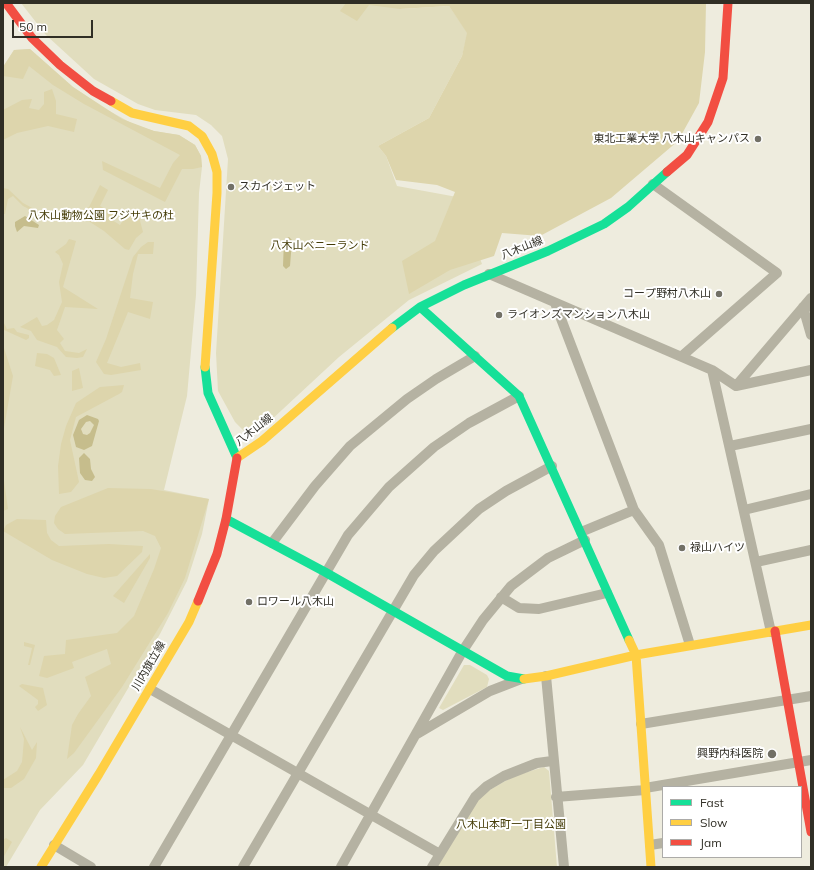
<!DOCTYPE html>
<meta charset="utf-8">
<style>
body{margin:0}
#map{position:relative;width:814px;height:870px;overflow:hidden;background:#eeecde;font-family:Mulish,sans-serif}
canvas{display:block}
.frame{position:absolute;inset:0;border:4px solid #302e25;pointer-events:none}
.legend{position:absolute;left:662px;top:786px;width:140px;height:72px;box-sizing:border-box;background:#fff;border:1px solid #acaba8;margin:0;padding:5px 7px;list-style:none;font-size:12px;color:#302e25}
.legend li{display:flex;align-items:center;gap:8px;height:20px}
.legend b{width:20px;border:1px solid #acaba8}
.scale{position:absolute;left:12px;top:20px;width:81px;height:18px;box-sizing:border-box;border:2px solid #302e25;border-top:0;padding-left:5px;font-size:12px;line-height:14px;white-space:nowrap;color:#302e25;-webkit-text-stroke:3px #fff;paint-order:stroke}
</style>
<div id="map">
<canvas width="814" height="870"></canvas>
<div class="frame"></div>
<ul class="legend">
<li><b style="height:5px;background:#16e098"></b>Fast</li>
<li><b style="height:5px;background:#ffcf43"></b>Slow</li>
<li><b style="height:5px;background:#f24e42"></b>Jam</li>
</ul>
<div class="scale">50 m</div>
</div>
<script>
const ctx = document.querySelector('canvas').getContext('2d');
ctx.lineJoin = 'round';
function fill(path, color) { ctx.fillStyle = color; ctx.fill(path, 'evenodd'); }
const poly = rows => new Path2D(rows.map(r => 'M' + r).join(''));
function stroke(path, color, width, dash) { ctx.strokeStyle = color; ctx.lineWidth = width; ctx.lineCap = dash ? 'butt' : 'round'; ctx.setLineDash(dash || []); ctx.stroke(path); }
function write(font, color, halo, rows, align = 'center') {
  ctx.font = font + ' Mulish,"Noto Sans JP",sans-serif'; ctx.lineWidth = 4; ctx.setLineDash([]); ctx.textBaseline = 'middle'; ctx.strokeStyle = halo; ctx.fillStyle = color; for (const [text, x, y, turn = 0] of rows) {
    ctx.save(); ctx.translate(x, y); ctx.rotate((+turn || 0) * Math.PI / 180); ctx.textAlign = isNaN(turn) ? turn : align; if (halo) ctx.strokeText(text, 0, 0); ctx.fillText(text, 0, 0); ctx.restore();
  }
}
const green = poly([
 [21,3,397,3,401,9,449,6,468,33,462,56,429,118,378,146,386,156,397,186,457,197,482,264,409,300,339,357,255,435,245,432,235,422,218,391,216,353,228,159,222,136,211,125,196,115,155,110,138,104,94,79,46,35],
 [30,49,73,87,104,108,133,124,154,131,179,135,195,145,201,156,202,167,199,193,196,295,187,396,164,490,209,499,202,534,187,581,160,634,83,765,40,810,6,867,3,867,3,67,14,50],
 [464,665,470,665,487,675,489,679,487,687,443,710,439,708],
 [544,767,549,771,557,867,436,867,481,795,514,776]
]);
const forest = poly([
 [346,3,706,3,705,52,699,103,678,141,611,198,540,236,502,233,494,256,450,270,409,294,402,261,435,241,455,192,437,185,396,180,386,156,378,146,429,118,462,56,467,33,449,6,400,9,369,5,357,21,340,11],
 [30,49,73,87,122,119,154,131,179,135,195,145,201,156,202,167,193,169,182,169,165,202,103,170,102,161,160,188,173,163,180,155,84,104,53,85,29,66,23,79,3,76,3,67,14,50],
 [52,89,56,101,56,114,77,119,74,132,48,126,17,133,3,140,3,110,22,100,32,99,29,108,39,110,44,104,44,92],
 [100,185,108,190,100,206,115,214,112,220,120,225,130,210,138,213,143,232,136,238,129,250,125,249,104,231,90,222,84,210,89,207],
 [3,188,8,189,23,203,47,216,66,216,79,213,80,215,64,221,50,220,23,206,13,196,8,199,5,214,3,214],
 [69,239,76,241,63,287,98,309,65,307,57,330,64,339,60,343,65,351,79,353,87,349,83,357,77,358,66,357,57,347,37,340,31,331,20,327,37,317,42,326,47,325,54,320,62,302,59,282,63,264,59,255,55,252,66,244],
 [148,242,154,242,153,254,138,254,133,274,130,298,153,302,150,319,128,312,107,363,121,367,140,363,141,370,111,375,104,374,96,362,106,339,133,257,141,247],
 [3,321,7,329,14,328,17,332,29,335,29,338,26,340,4,330],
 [3,345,13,376,3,434],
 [37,353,47,354,54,358,61,375,54,376,50,370,35,366],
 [79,368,83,388,72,391,72,371],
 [124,385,122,392,119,394,76,417,70,440,79,482,71,492,59,494,58,466,61,444,66,426,76,403,100,387],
 [3,474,8,509,3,511],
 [108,488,151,489,209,499,185,578,168,613,122,687,74,753,67,759,72,725,78,714,91,696,85,677,111,664,107,649,72,662,74,668,47,678,39,676,44,656,65,654,66,640,117,633,134,616,154,569,161,548,155,536,143,531,65,534,58,529,54,523,55,516,61,507],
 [17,519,46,520,47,533,51,540,59,546,109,544,143,546,142,552,117,576,104,578,87,574,52,560,3,531,6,525],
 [150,554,150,558,124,603,113,596],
 [24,642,35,645,30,665,28,665,32,648,24,646],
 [22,684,43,688,47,705,38,711,35,707,38,704,38,700,19,686],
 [20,727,32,750,37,742,36,758,24,779,11,788,3,788,3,780,17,771,22,762,24,739],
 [6,838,12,842,3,858,3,840]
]);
const water = poly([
 [25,216,39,225,38,228,24,226,17,232,15,226,15,222],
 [289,237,292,240,290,266,286,269,283,266,284,240],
 [87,415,98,419,99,421,92,446,84,450,76,447,73,435,79,420],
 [90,421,94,425,90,433,87,435,83,434,81,429,86,422],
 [84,453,90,459,91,469,95,477,92,481,85,480,80,473,79,458]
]);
const street = poly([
 [653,184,777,273,682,356],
 [489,274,712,370,736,386,811,370],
 [555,303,634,510,581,532],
 [808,307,803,307,811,335],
 [712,370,771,632],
 [736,386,811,298],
 [730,446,811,429],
 [634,510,659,545,690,645],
 [744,510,811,494],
 [272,543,315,486,350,446,407,399,436,379,475,356],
 [756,562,811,550],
 [501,597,519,608,539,609,607,593],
 [546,676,564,867],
 [150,689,440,854],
 [641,724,811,696],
 [417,734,490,691,521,679],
 [645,788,811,760],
 [556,797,645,790],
 [54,845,91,867],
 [650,845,663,843],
 [154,867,348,535,389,487,434,447,469,423,519,396],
 [243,867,414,575,434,551,479,509,506,491,552,466],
 [341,867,462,652,483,620,511,586,548,558,585,540],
 [432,867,475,797,487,786,504,776,537,763,552,761]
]);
const fast = poly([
 [420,307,519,396,629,640],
 [392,328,420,307,464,285,548,251,604,224,628,207,667,172],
 [205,367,208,393,237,458],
 [226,519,325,572,507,676,524,679]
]);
const slow = poly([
 [111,101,132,113,189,126,202,136,212,154,217,172,217,193,205,367],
 [237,458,262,441,392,328],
 [629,640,636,655,651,867],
 [524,679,546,676,636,655,811,625],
 [41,867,99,774,189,622,198,601]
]);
const jam = poly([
 [6,3,32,38,60,65,93,91,111,101],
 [667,172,687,155,708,122,723,78,728,3],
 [198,601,217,554,226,519,237,458],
 [775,631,811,832]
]);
const markers = [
 [758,139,4,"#727066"],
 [231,187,4,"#727066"],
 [719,294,4,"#727066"],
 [499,315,4,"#727066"],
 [682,548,4,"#727066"],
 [249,602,4,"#727066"],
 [772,754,5,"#727066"]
];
const poiNames = [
 ["東北工業大学 八木山キャンパス",750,139,"right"],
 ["スカイジェット",239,187],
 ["コープ野村八木山",711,294,"right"],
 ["ライオンズマンション八木山",507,315],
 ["禄山ハイツ",690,548],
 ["ロワール八木山",257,602],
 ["興野内科医院",763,754,"right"]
];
const parkNames = [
 ["八木山動物公園 フジサキの杜",101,216],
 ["八木山ベニーランド",320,246],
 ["八木山本町一丁目公園",511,825]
];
const streetNames = [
 ["八木山線",522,248,-22],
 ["八木山線",254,430,-38],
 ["川内旗立線",149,666,-60]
];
fill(green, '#e1ddbe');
fill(forest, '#ddd5ac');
fill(water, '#c6bd8c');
stroke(street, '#b5b2a2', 10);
stroke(fast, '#16e098', 9);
stroke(slow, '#ffcf43', 9);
stroke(jam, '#f24e42', 9);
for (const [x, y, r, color] of markers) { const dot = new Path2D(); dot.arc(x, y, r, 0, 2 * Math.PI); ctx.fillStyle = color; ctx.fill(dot); stroke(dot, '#fff', 1.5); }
write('11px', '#302e25', '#fff', poiNames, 'left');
write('11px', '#453c07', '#fff', parkNames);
write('11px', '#302e25', '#fff', streetNames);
</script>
